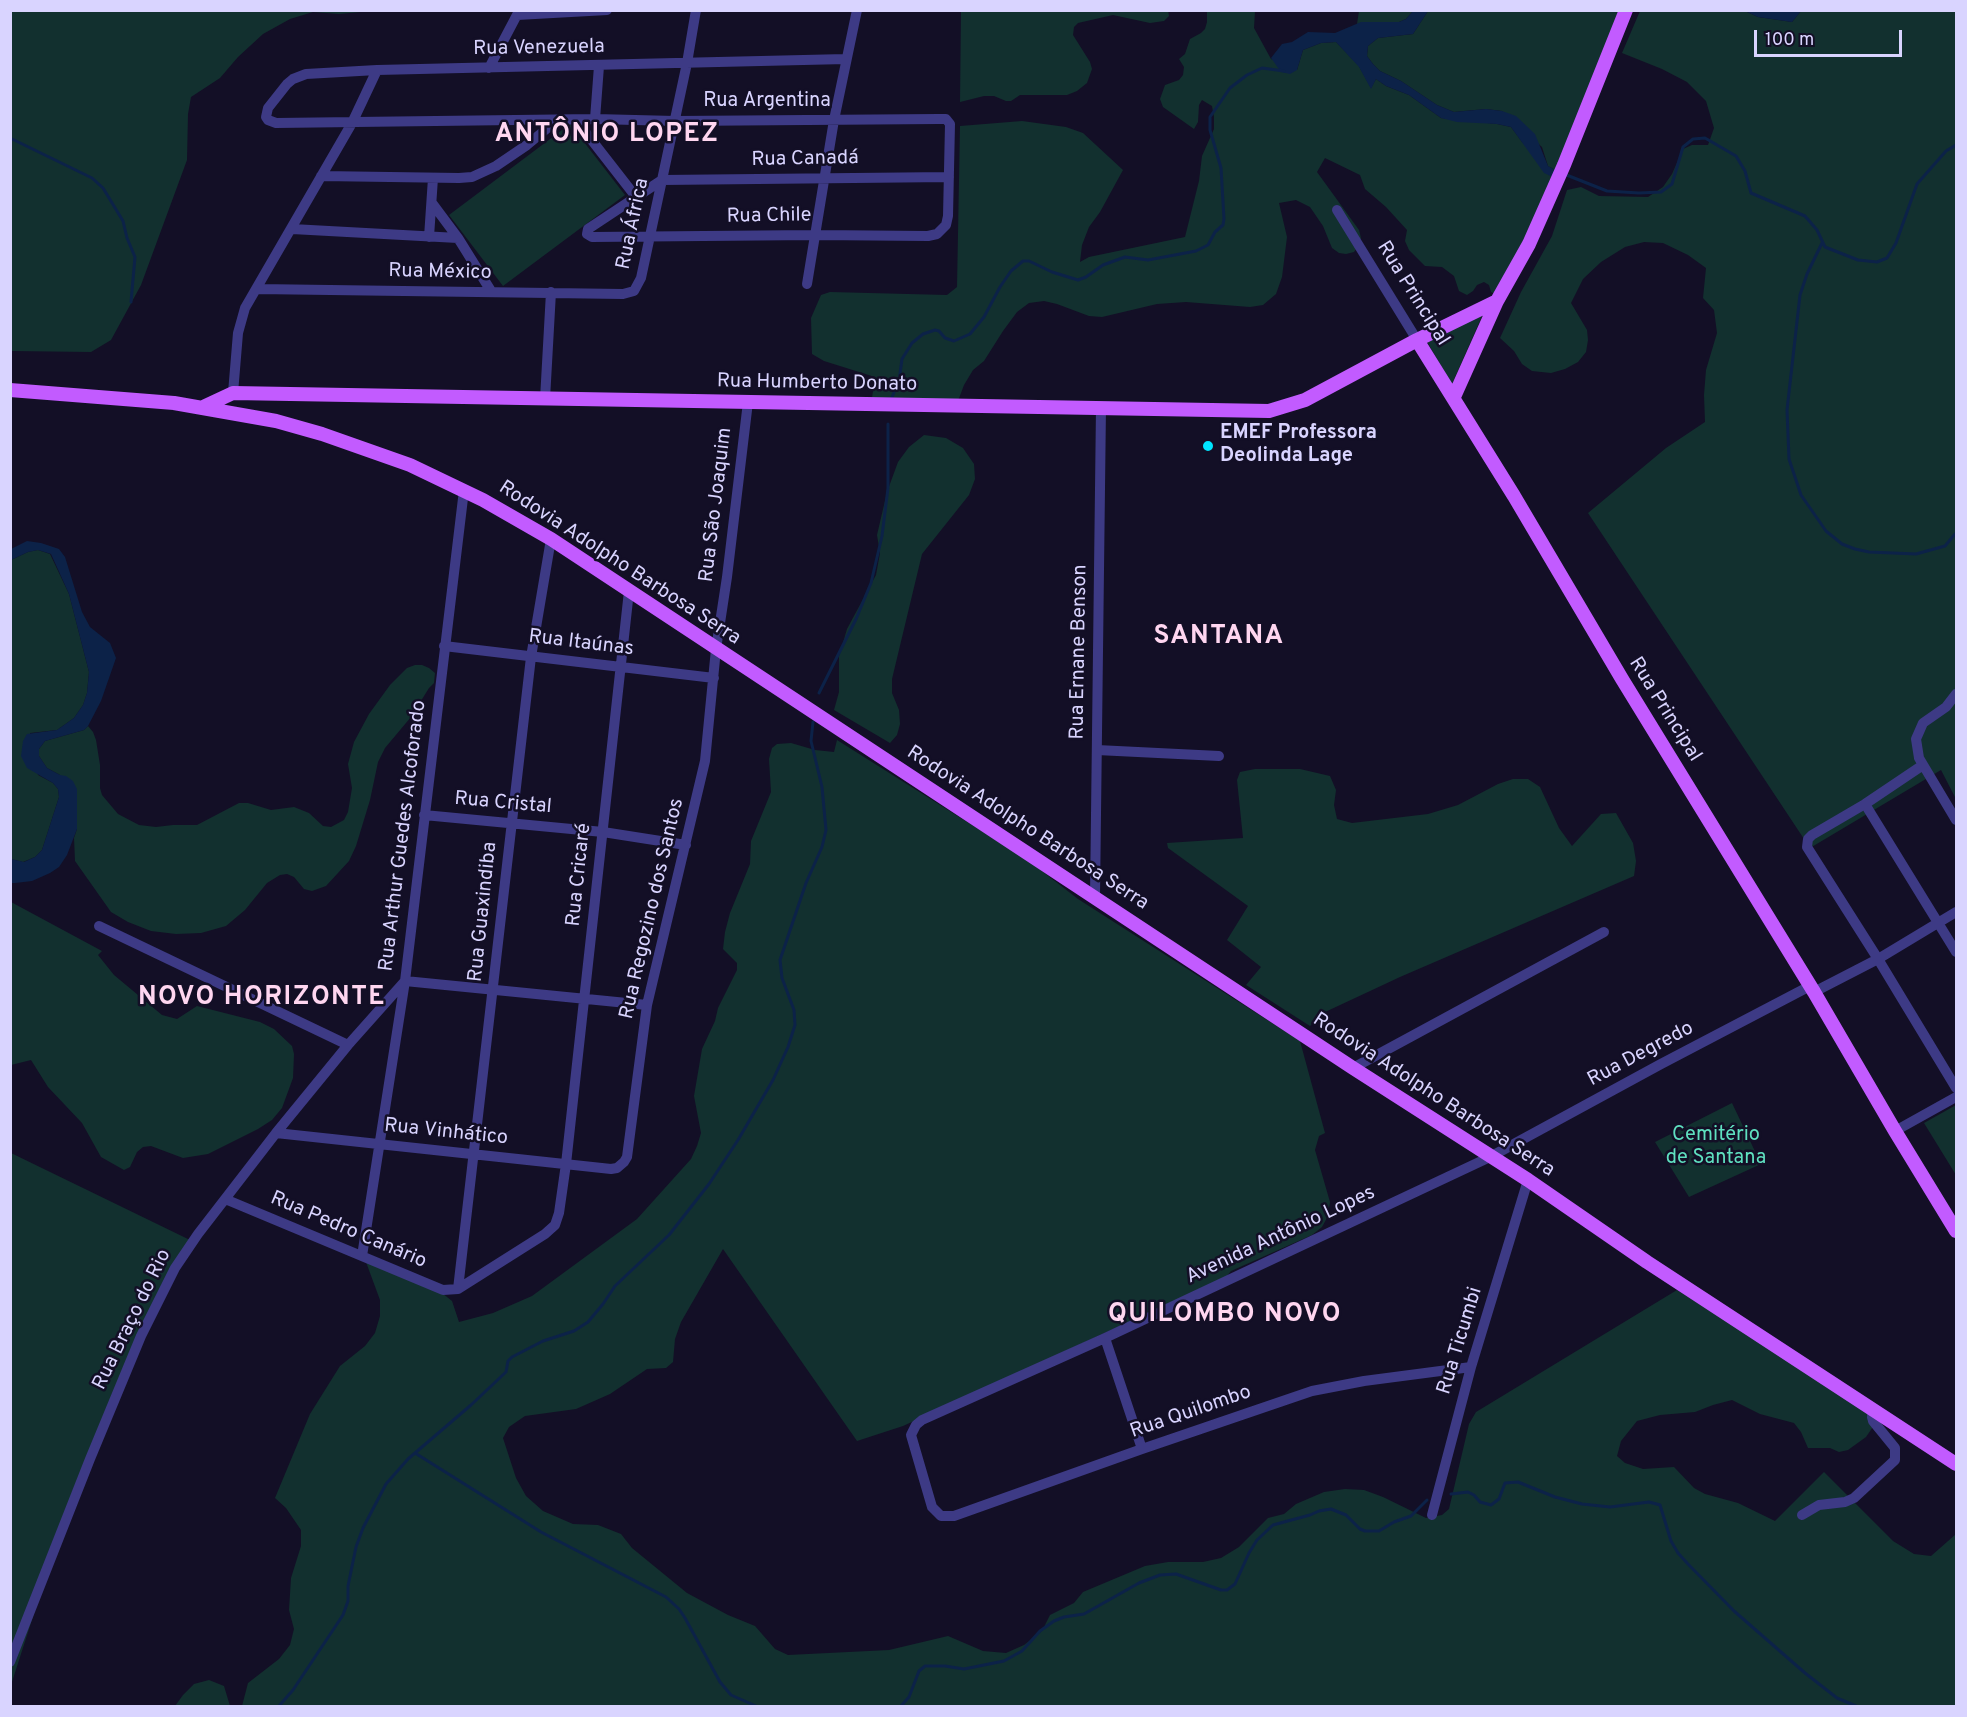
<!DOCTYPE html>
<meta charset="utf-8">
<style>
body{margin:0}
#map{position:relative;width:1967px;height:1717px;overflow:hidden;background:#130f26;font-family:Overpass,sans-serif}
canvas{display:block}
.frame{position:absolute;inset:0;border:12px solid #d9d4ff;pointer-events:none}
.scale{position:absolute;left:1754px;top:30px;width:148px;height:27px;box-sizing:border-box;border:3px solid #d9d4ff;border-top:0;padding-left:8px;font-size:18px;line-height:21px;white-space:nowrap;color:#d9d4ff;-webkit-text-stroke:4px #130f26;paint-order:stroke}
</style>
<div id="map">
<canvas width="1967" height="1717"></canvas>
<div class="frame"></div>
<div class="scale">100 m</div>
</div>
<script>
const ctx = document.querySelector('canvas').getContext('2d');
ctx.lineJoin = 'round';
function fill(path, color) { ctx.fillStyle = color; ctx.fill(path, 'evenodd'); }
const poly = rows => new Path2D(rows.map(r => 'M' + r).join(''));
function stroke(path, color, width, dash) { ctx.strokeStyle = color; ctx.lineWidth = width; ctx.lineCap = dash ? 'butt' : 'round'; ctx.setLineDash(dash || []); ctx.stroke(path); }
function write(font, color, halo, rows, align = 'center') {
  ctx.font = font + ' Overpass,sans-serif'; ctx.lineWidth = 5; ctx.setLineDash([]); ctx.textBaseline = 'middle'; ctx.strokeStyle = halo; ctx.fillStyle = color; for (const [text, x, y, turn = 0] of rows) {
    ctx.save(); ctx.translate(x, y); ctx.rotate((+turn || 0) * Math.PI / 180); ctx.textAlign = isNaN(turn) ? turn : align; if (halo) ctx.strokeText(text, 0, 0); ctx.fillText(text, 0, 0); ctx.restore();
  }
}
const green = poly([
 [11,10,372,10,372,11,339,14,313,12,290,19,263,34,238,57,220,78,191,97,188,114,187,160,141,285,111,340,91,352,11,351],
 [961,11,1168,10,1169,16,1164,21,1150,23,1113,15,1078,23,1074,27,1073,35,1090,62,1092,69,1087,83,1077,91,1067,95,1020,95,1011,101,1006,101,994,96,984,96,960,102],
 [1207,11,1255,11,1254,28,1271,59,1297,70,1303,50,1321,43,1336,42,1359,66,1371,88,1376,79,1386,86,1409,95,1441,118,1497,124,1511,127,1522,142,1561,181,1497,295,1491,292,1489,285,1484,282,1477,285,1473,291,1467,295,1459,291,1454,276,1442,267,1425,266,1409,250,1405,241,1407,230,1386,207,1365,189,1360,175,1325,158,1317,172,1359,230,1361,238,1359,245,1354,252,1346,254,1339,253,1332,248,1323,226,1310,207,1296,200,1279,203,1287,237,1282,277,1276,294,1263,305,1250,307,1186,302,1157,304,1102,317,1089,316,1057,304,1044,301,1029,303,1017,312,1003,331,984,361,973,370,964,385,958,401,872,398,875,377,824,361,812,354,811,318,821,295,830,292,947,295,957,287,960,126,1022,121,1066,127,1083,133,1123,170,1100,212,1089,227,1082,245,1080,262,1089,257,1185,237,1199,181,1202,156,1214,129,1214,117,1212,106,1202,100,1199,105,1198,122,1194,129,1163,107,1160,99,1165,85,1179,80,1183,75,1184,67,1179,59,1185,54,1190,39,1201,33,1205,29,1207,22],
 [1359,11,1413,11,1406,19,1399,22,1357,24],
 [1428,11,1622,11,1564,175,1548,166,1542,147,1502,111,1486,109,1454,112,1437,105,1401,81,1380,71,1373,64,1367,56,1368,46,1378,38,1413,34],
 [1640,11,1745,11,1758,17,1792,22,1801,11,1956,11,1956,799,1941,770,1810,848,1588,513,1666,448,1705,422,1704,395,1706,370,1717,333,1714,310,1703,298,1706,268,1688,255,1663,243,1644,242,1625,247,1601,262,1583,279,1571,303,1587,330,1588,340,1586,352,1578,362,1565,369,1551,373,1532,371,1522,364,1514,351,1500,338,1521,292,1552,236,1567,190,1581,187,1599,196,1648,197,1663,187,1672,174,1683,149,1692,145,1708,145,1714,128,1706,101,1687,82,1662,69,1622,53],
 [570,124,625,195,503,286,449,215],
 [1483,314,1452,384,1426,340],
 [924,435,946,438,963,448,974,464,975,479,969,495,922,554,892,679,892,693,899,710,900,724,897,735,890,743,834,710,839,692,839,656,847,629,876,575,880,553,877,535,887,492,898,462,909,447],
 [38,550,50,554,69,594,89,672,87,693,83,705,74,718,57,730,30,733,38,775,53,783,58,789,59,797,42,850,35,857,23,862,11,859,11,560,28,552],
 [415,665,422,665,429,668,435,673,434,683,429,688,411,717,385,748,378,762,370,800,356,846,349,861,326,886,312,891,304,889,294,877,287,874,280,875,267,883,245,910,226,926,201,933,176,934,151,931,128,922,111,912,75,861,74,838,77,829,60,775,47,768,39,756,39,749,45,741,84,730,88,726,93,732,96,740,100,765,100,788,102,795,118,814,139,825,156,827,173,825,197,825,239,803,248,803,271,810,294,807,309,813,323,826,331,827,344,820,348,812,352,788,348,764,354,742,369,714,390,685,407,668],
 [837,740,1029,861,1078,899,1300,1041,1325,1133,1319,1136,1315,1150,1330,1202,1328,1216,1322,1227,1312,1235,1231,1271,1226,1277,903,1426,857,1441,723,1249,681,1322,675,1339,673,1362,666,1368,647,1369,610,1394,576,1409,525,1416,509,1427,503,1438,516,1478,526,1496,543,1511,573,1524,598,1525,621,1534,632,1548,687,1593,728,1615,755,1626,775,1649,788,1655,889,1650,948,1636,983,1651,1006,1653,1024,1645,1042,1631,1050,1615,1074,1603,1083,1592,1145,1566,1168,1562,1203,1562,1221,1558,1239,1547,1268,1518,1284,1514,1296,1504,1324,1492,1345,1489,1364,1490,1383,1497,1426,1518,1442,1515,1449,1509,1469,1424,1476,1412,1677,1290,1879,1418,1866,1437,1848,1450,1839,1452,1830,1448,1808,1448,1801,1432,1794,1423,1760,1414,1732,1400,1713,1405,1695,1412,1660,1415,1637,1421,1621,1441,1617,1456,1625,1463,1643,1469,1674,1467,1694,1488,1705,1494,1738,1503,1775,1521,1824,1472,1893,1541,1914,1554,1931,1556,1956,1534,1956,1706,242,1706,248,1683,279,1659,290,1645,294,1629,289,1610,291,1578,301,1546,301,1530,286,1508,275,1498,310,1414,340,1366,365,1346,375,1333,380,1316,380,1300,366,1262,442,1293,452,1301,459,1322,493,1313,532,1296,637,1219,691,1159,697,1146,701,1133,694,1096,702,1049,715,1021,718,1008,737,970,737,963,723,949,725,932,730,913,750,864,751,841,771,792,769,759,772,748,777,744,791,743,815,750,834,752],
 [1255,769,1300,769,1330,776,1336,790,1334,805,1337,819,1352,823,1428,814,1458,805,1498,784,1513,779,1528,779,1540,787,1559,828,1572,846,1601,814,1616,813,1633,843,1636,861,1634,876,1400,977,1323,1013,1310,1026,1246,985,1261,967,1227,940,1248,906,1168,848,1167,843,1243,838,1237,780,1240,772],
 [11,902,102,951,98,955,114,975,162,1015,177,1019,197,1006,260,1022,274,1029,292,1046,294,1054,293,1078,282,1108,272,1120,258,1129,208,1154,183,1158,151,1146,143,1147,137,1152,130,1167,124,1170,101,1157,82,1123,48,1087,31,1060,11,1065],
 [1732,1103,1761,1164,1689,1197,1655,1142],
 [1956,1105,1956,1175,1924,1123],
 [11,1153,190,1240,182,1250,57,1542,11,1685],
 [209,1680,224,1686,230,1706,175,1706,183,1695,194,1684]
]);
const water = poly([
 [1413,11,1428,11,1413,34,1378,38,1368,46,1367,56,1373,64,1380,71,1401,81,1437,105,1454,112,1486,109,1502,111,1516,116,1535,134,1548,166,1564,175,1561,181,1544,173,1511,127,1497,124,1457,122,1441,118,1409,95,1386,86,1376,79,1371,89,1359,67,1336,42,1321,43,1303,50,1297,70,1290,74,1281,72,1271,58,1282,44,1292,42,1308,32,1335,33,1361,22,1399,22,1406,19],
 [1745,11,1801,11,1792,22,1758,17],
 [27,541,41,543,59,549,65,557,82,612,90,627,110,643,116,658,101,701,88,726,84,730,45,741,39,749,39,756,47,768,60,775,66,776,73,781,77,789,77,829,67,855,59,867,50,873,32,881,15,883,11,883,11,859,24,862,35,857,42,850,59,797,58,789,53,783,27,768,21,756,23,741,27,734,57,730,74,718,83,705,87,693,89,672,69,594,51,554,38,550,28,552,11,560,11,549]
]);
const stream = poly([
 [10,138,92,178,103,188,123,221,127,238,135,257,131,302],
 [1564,174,1607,191,1639,193,1661,192,1672,184,1683,147,1693,139,1705,138,1736,156,1745,171,1751,193,1805,216,1817,230,1825,247,1858,260,1877,262,1887,258,1896,243,1917,184,1946,151,1956,145],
 [1822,243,1807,274,1800,295,1787,410,1789,459,1801,495,1826,531,1842,544,1855,549,1869,552,1916,554,1945,546,1955,534],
 [892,397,899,381,902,359,912,343,923,334,935,330,939,331,945,338,954,341,970,334,984,317,1000,287,1011,271,1023,261,1029,261,1052,272,1078,280,1086,277,1103,265,1125,257,1148,260,1196,251,1208,245,1215,232,1223,225,1224,219,1221,168,1210,130,1210,117,1230,88,1247,75,1262,68,1284,71],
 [819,693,856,619,871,583,882,536,888,488,888,424],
 [415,1453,541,1532,666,1597,679,1609,685,1618,720,1682,731,1695,756,1706],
 [1451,1494,1468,1492,1474,1495,1480,1502,1491,1505,1499,1499,1505,1483,1518,1482,1555,1497,1582,1504,1610,1507,1649,1502,1660,1505,1671,1541,1678,1553,1687,1563,1734,1611,1805,1673,1837,1698,1856,1706],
 [279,1706,293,1690,343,1615,348,1601,348,1586,356,1547,363,1528,386,1484,408,1459,471,1405,506,1372,508,1361,512,1357,543,1341,574,1331,588,1322,603,1304,615,1286,669,1235,709,1184,738,1140,773,1080,788,1047,795,1025,794,1010,782,978,780,960,806,883,822,847,826,830,822,787,811,741,813,722],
 [901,1706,909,1697,919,1671,925,1666,945,1666,964,1669,1004,1661,1022,1651,1040,1631,1054,1621,1064,1617,1084,1614,1139,1583,1160,1575,1176,1574,1221,1590,1227,1590,1235,1584,1249,1553,1257,1540,1273,1525,1310,1515,1319,1511,1331,1509,1346,1515,1360,1529,1365,1531,1379,1531,1394,1522,1411,1516,1427,1500]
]);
const minor = poly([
 [517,15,607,10],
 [846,59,377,70,306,74,293,79,287,84,268,108,266,117,268,120,276,123,595,119,675,121,939,119,946,119,950,124,948,216,946,225,937,234,928,236,815,235,592,237,587,234,588,229,662,180,949,177],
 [489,68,519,11],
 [595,119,599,66],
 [576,120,636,197],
 [321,176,459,178,472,177,496,166,527,145,556,121],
 [432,203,458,238,491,291],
 [1337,210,1417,340],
 [292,229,458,238],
 [429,237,433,178],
 [807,284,834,120,857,10],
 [257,289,623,294,634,291,641,278,650,236,687,63,696,10],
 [233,393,238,333,245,308,352,123,377,70],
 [545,399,551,292],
 [444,646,714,678],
 [1956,694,1946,707,1923,723,1916,739,1919,758,1956,820],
 [1097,750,1219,756],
 [1923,765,1865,804,1812,835,1808,839,1807,847,1878,959,1956,1088],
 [1865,804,1956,952],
 [424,815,603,832,686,845],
 [1095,896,1101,407],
 [99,926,348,1045],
 [1814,992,1878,959,1956,912],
 [1353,1068,1604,932],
 [1895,1131,1956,1097],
 [276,1133,611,1169,617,1168,624,1162,627,1157,647,1005,705,761,716,649,727,577,748,402],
 [225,1199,443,1290,458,1289,545,1234,555,1225,559,1213,566,1164,629,591],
 [362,1256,405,981,464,490],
 [458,1289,531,657,551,539],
 [1105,1338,1142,1449],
 [1471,1367,1364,1381,1312,1391,1142,1449,954,1516,941,1516,932,1507,911,1435,916,1425,922,1420,1105,1338,1490,1157,1661,1064,1810,986],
 [1432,1515,1471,1367,1528,1180],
 [1802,1515,1819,1505,1845,1502,1854,1498,1895,1460,1895,1448,1873,1421,1872,1417,1873,1409],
 [10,1662,90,1459,141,1336,175,1268,198,1234,276,1133,348,1045,405,981,647,1005]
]);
const major = poly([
 [1417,340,1514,496,1622,679,1814,992,1895,1131,1956,1231],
 [10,390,174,403,276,421,322,434,410,465,483,500,551,539,1353,1068,1528,1180,1647,1262,1956,1464],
 [1454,397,1497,301,1529,244,1564,165,1626,10],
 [203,407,233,393,1269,411,1305,400,1417,340,1497,301]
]);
const markers = [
 [1208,446,6,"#00e5ff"]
];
const streetNames = [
 ["Rua Venezuela",539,49,-1],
 ["Rua Argentina",767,102],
 ["Rua Canadá",805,160,-1],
 ["Rua Chile",769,217,-1],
 ["Rua África",634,224,-78],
 ["Rua México",440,273,1],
 ["Rua Principal",1412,294,58],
 ["Rua Humberto Donato",817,384,1],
 ["Rua São Joaquim",717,505,-83],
 ["Rodovia Adolpho Barbosa Serra",619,564,33],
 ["Rua Itaúnas",581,644,7],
 ["Rua Ernane Benson",1080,652,-89],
 ["Rua Principal",1664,710,58],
 ["Rua Cristal",503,804,5],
 ["Rodovia Adolpho Barbosa Serra",1027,829,33],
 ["Rua Arthur Guedes Alcoforado",404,836,-83],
 ["Rua Cricaré",580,875,-84],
 ["Rua Regozino dos Santos",653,909,-77],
 ["Rua Guaxindiba",484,912,-84],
 ["Rua Degredo",1641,1055,-28],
 ["Rodovia Adolpho Barbosa Serra",1433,1096,33],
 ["Rua Vinhático",446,1133,6],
 ["Rua Pedro Canário",348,1231,23],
 ["Avenida Antônio Lopes",1281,1236,-25],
 ["Rua Braço do Rio",133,1320,-64],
 ["Rua Ticumbi",1461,1341,-73],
 ["Rua Quilombo",1191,1413,-19]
];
const poiNames = [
 ["EMEF Professora",1220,434],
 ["Deolinda Lage",1220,457]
];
const parkNames = [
 ["Cemitério",1716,1136],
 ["de Santana",1716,1159]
];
const districtNames = [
 ["ANTÔNIO LOPEZ",607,136],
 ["SANTANA",1219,638],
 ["NOVO HORIZONTE",262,999],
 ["QUILOMBO NOVO",1225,1316]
];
fill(green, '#12302f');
fill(water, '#0c2248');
stroke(stream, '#0c2248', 3);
stroke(minor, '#3d3a85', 10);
stroke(major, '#c25bff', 14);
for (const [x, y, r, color] of markers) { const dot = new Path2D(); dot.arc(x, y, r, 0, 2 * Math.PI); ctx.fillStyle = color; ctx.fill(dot); stroke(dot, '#130f26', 2); }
write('20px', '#d9d4ff', '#130f26', streetNames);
write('bold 20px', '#d9d4ff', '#130f26', poiNames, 'left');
write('20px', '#5fe0c0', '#130f26', parkNames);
ctx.letterSpacing = '1.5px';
write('bold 26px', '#ffd6f0', '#130f26', districtNames);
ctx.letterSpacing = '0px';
</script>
